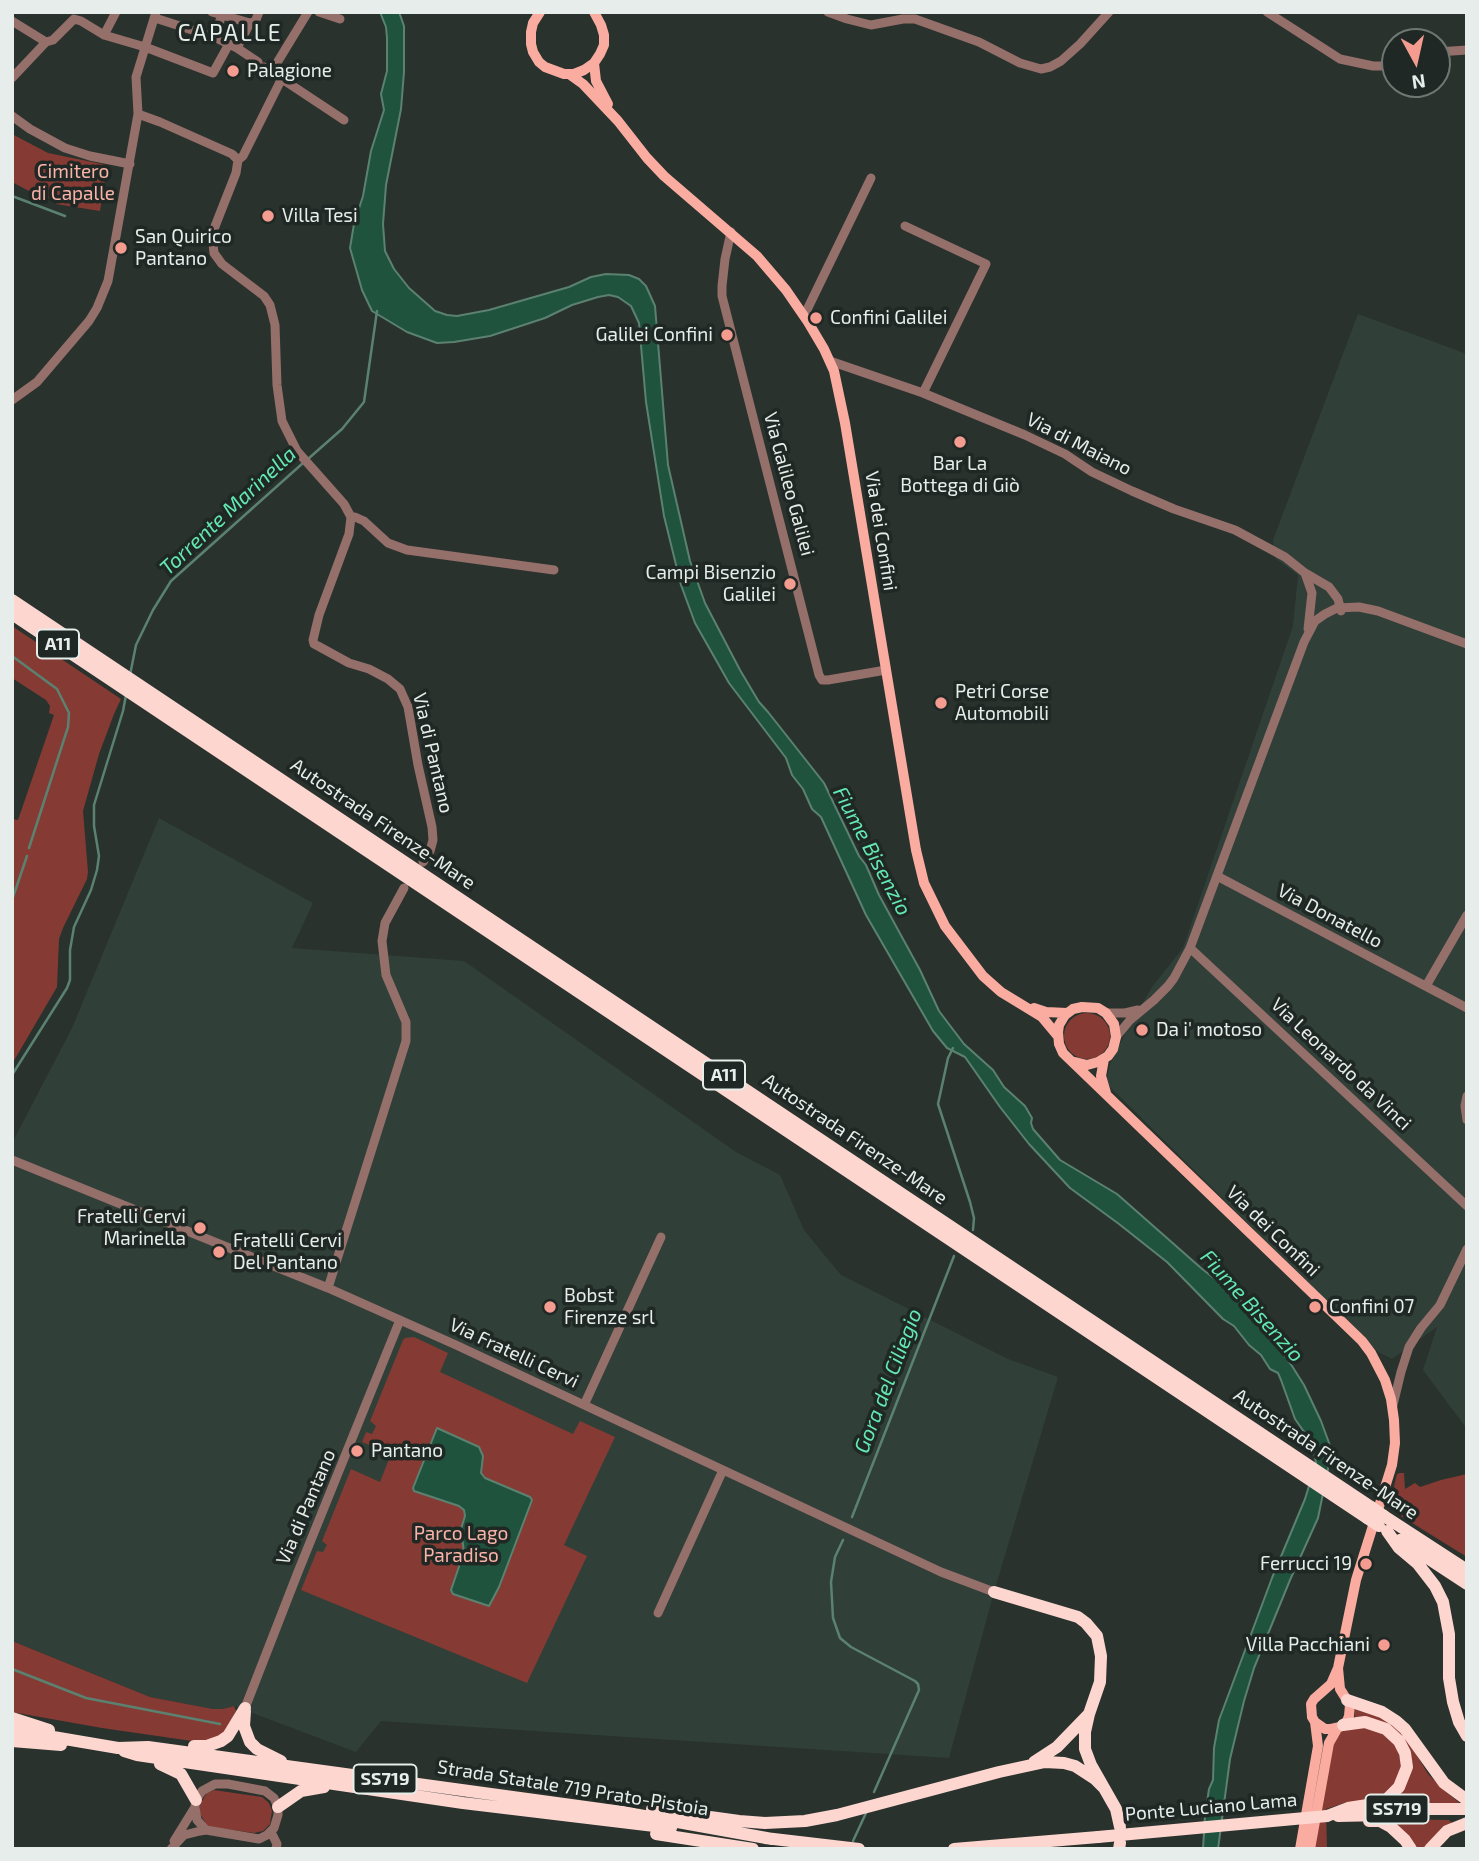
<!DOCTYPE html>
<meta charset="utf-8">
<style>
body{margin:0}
#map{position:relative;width:1479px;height:1861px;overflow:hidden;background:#29322d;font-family:"Exo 2",sans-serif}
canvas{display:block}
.frame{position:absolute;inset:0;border:14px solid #e7edea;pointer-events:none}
.north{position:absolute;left:1381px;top:28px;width:70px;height:70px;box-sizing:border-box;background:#1f2824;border:2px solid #6f7773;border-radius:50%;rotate:172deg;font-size:19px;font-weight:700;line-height:28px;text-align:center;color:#e7edea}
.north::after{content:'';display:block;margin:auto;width:24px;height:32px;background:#f59c90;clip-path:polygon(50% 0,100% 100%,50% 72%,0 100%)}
</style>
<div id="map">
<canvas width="1479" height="1861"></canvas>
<div class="frame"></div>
<div class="north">N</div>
</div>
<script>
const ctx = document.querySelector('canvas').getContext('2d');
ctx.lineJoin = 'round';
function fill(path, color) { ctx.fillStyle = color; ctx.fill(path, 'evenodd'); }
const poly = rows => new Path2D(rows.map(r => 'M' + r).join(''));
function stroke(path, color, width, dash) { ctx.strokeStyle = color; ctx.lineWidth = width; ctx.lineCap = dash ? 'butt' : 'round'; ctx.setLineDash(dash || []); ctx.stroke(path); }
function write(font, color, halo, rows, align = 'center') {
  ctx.font = font + ' "Exo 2",sans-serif'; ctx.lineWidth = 7; ctx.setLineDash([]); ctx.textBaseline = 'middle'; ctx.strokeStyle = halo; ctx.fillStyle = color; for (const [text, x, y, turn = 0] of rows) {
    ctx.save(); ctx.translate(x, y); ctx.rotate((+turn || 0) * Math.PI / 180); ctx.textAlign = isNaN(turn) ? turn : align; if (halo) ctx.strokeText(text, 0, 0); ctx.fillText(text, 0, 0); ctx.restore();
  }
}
const built = poly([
 [1358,314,1467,354,1467,1429,1423,1370,1437,1327,1392,1359,1378,1352,1106,1083,1110,1064,1127,1030,1152,987,1183,948,1293,626,1298,575,1275,558,1273,540],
 [159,818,313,903,292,948,464,961,736,1152,780,1175,804,1230,841,1275,1008,1359,1058,1377,994,1592,949,1758,381,1721,356,1752,234,1706,223,1709,213,1709,150,1697,12,1641,12,1143,72,1028]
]);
const green = poly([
 [12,134,48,153,107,165,100,211,56,204,56,201,29,191,12,182],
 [12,626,121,699,114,714,99,754,83,811,88,872,87,879,63,928,59,939,57,987,12,1064,12,819,18,820,54,715,49,713,50,706,46,700,12,678],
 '1064 1036a23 23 0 1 1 46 0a23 23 0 1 1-46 0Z',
 [414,1337,448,1353,440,1372,573,1434,580,1421,615,1437,564,1545,587,1556,527,1683,301,1590,317,1551,323,1552,327,1545,322,1541,351,1469,380,1482,391,1454,362,1442,366,1432,372,1434,376,1426,370,1421,403,1340,405,1338],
 [1400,1473,1404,1473,1405,1489,1415,1483,1420,1487,1441,1480,1467,1474,1467,1557,1388,1508,1395,1490,1394,1486,1397,1474],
 [12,1641,150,1697,213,1709,223,1709,234,1706,236,1711,225,1734,206,1743,102,1728,12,1712],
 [1355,1705,1390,1720,1407,1739,1428,1774,1445,1791,1462,1805,1392,1804,1402,1791,1400,1736,1355,1720],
 [1373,1727,1396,1744,1402,1766,1395,1787,1373,1801,1344,1803,1326,1809,1327,1849,1312,1849,1333,1738,1344,1730],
 [214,1790,262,1797,269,1803,272,1811,270,1824,263,1831,254,1833,211,1827,207,1825,200,1814,200,1805,206,1794],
 [1395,1819,1449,1820,1452,1823,1425,1849,1415,1849,1393,1821]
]);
const water = poly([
 [380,12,399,12,404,26,404,72,401,109,386,185,383,224,385,251,394,269,409,288,426,303,435,311,447,315,457,316,489,310,569,287,591,277,606,274,629,275,639,279,646,286,655,306,668,465,690,561,705,603,740,670,759,702,768,712,824,783,859,856,866,865,879,895,920,970,939,1011,964,1044,993,1070,1004,1087,1025,1106,1032,1118,1031,1123,1033,1129,1060,1160,1117,1194,1201,1268,1234,1294,1255,1315,1292,1366,1304,1385,1321,1421,1336,1462,1329,1464,1318,1518,1290,1580,1254,1668,1244,1701,1230,1759,1218,1849,1203,1849,1205,1816,1209,1789,1213,1780,1214,1748,1219,1720,1272,1578,1305,1499,1316,1463,1315,1457,1307,1436,1295,1419,1281,1380,1278,1373,1270,1369,1261,1355,1249,1345,1234,1326,1223,1319,1167,1262,1119,1224,1070,1188,1029,1144,1000,1107,965,1057,947,1048,933,1031,866,915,821,817,812,809,803,789,792,775,786,758,729,683,695,623,681,585,664,516,646,402,639,323,631,306,618,297,609,295,598,297,572,305,545,318,490,336,454,342,437,343,407,332,372,311,362,290,350,248,354,224,363,196,371,151,384,110,381,94,387,71,387,38,386,27,380,12],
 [437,1428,479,1447,483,1456,481,1473,485,1478,530,1497,532,1500,499,1587,489,1606,453,1594,451,1590,464,1552,461,1529,465,1516,464,1510,459,1506,414,1491,413,1488,437,1428]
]);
const stream = poly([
 [12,196,65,216],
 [308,459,342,429,364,402,377,311],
 [12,656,57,689,69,713,68,727,29,848],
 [130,675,136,645,153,610,171,581,303,463],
 [12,900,27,856],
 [953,1048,948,1058,938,1104,970,1202,974,1218,973,1230],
 [12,1075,67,988,70,980,70,950,74,927,91,890,97,870,99,856,94,826,94,805,123,711,126,695],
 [852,1517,954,1256],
 [843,1540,835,1557,831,1582,833,1618,840,1638,851,1647,915,1681,918,1684,919,1690,874,1792],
 [12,1669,86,1698,220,1724],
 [853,1841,866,1813]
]);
const minor = poly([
 [212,12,222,15],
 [319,12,340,19],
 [828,12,847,19,871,25,903,19,915,19,979,42,1020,63,1041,69,1050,67,1061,61,1080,44,1109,12],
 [1267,12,1340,59,1373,66,1386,66,1395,62],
 [155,18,214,37,237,48,250,23,222,15,214,37],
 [12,21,46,42],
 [250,23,255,22,259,12],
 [104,35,116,12],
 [237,48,258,62],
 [1437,52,1467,50],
 [264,67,344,120],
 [272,71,308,12],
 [12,78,46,42,53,40,74,19,81,21,104,35,145,47,213,73,229,44],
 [138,114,160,122,232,154,238,160],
 [12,116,30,129,65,148,90,156,130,164],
 [238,160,236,173,212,234,214,253,222,264,264,296,270,305,275,325,277,385,282,421,297,451,344,504,351,517,349,534,319,615,313,640,314,644,318,646,349,663,369,669,388,679,400,689,408,707,418,765,432,827,433,840,430,851,423,862],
 [238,160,243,156,282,78],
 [905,226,986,264,923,393],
 [731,232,725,259,722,286,722,296,819,675,822,680,828,680,886,670],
 [804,316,871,178],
 [830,361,923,393,1025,435,1065,454,1092,472,1132,491,1174,509,1235,530,1285,557,1305,573,1329,587,1338,599,1341,611],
 [12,400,37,382,89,321,97,308,108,281,138,114,136,77,156,12],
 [351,517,355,517,364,521,388,543,407,550,554,570],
 [1305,573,1312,593,1308,629],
 [1217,876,1467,1008],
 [1190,948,1467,1206],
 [1426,986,1467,915],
 [1106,1013,1125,1013,1138,1010],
 [1116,1037,1130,1020,1154,1000,1168,986,1174,978,1190,948,1304,642,1315,621,1325,614,1337,608,1359,607,1378,611,1467,644],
 [1467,1096,1465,1106,1467,1120],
 [12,1160,328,1288,456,1345,941,1572,994,1592],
 [328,1288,406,1041,406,1022,386,975,382,941,385,923,404,888],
 [584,1405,661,1237],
 [1393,1405,1401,1372,1409,1347,1421,1328,1440,1305,1467,1249],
 [658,1613,723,1470],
 [245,1708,298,1572,400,1320],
 [271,1832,277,1844,276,1849],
 [174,1841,195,1807],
 [171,1849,184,1835,200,1831,206,1830,259,1839,267,1835,274,1828,278,1815,278,1807,274,1798,265,1791,228,1784,215,1784,202,1791,196,1800,195,1807,197,1820,206,1830]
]);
const major = poly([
 [540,12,533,23,531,32,531,44,533,52,539,62,545,67,564,74,574,74,584,70,594,63,600,54,604,45,604,35,601,25,594,12],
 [594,63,596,81,608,104],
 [569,74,583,84,618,121,647,158,664,176,757,256,786,290,808,322,824,349,834,371,845,423,916,850,924,883,945,926,983,976,1001,992,1042,1017,1057,1035],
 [1034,1008,1046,1012,1067,1013],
 [1104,1059,1101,1076,1106,1093],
 [1075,1062,1087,1065,1098,1062,1108,1056,1113,1049,1116,1037,1114,1024,1106,1013,1098,1008,1082,1007,1073,1009,1065,1015,1059,1025,1058,1032,1059,1044,1063,1053,1362,1341,1371,1353,1385,1380,1391,1399,1394,1420,1395,1443,1392,1465,1356,1580,1338,1668,1331,1684,1314,1699,1311,1704,1312,1717,1315,1722,1325,1729,1331,1729,1340,1727,1347,1721,1349,1716,1350,1705,1340,1689,1338,1668],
 [1300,1849,1318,1746,1315,1722],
 [1310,1849,1329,1743,1337,1729]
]);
const highway = poly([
 [12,600,1371,1507],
 [12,614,1367,1518],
 [1384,1516,1467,1570],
 [1387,1531,1399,1548,1418,1564,1435,1586,1443,1602,1449,1634,1449,1678,1453,1702,1459,1722,1467,1736],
 [1400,1540,1467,1584],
 [994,1592,1078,1617,1086,1623,1097,1636,1101,1656,1100,1682,1089,1714,1085,1732,1085,1749,1091,1765,1116,1809,1120,1827],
 [1347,1700,1382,1712,1396,1721,1405,1729,1444,1783,1467,1800],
 [245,1711,244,1726,250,1742,257,1749,281,1761],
 [12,1718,49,1730],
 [12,1730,118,1748,148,1747,622,1812,772,1839],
 [12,1741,61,1745],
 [194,1746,207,1746,221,1741,228,1736,245,1708],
 [124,1751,137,1755,463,1803,671,1828],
 [1034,1762,1057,1747,1089,1714],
 [160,1764,181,1774,196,1800],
 [278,1807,301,1791,324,1787],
 [652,1809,739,1821,765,1823,805,1821,837,1815,999,1772,1045,1762,1064,1763,1075,1766,1095,1779,1104,1788],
 [1372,1809,1467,1809],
 [1327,1816,1348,1808,1374,1804,1387,1799,1399,1787,1407,1767,1405,1753,1399,1741,1386,1729,1365,1722,1343,1725],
 [1338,1816,1383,1815],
 [1369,1821,1380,1821,1391,1827,1405,1840,1411,1849],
 [656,1834,753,1849],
 [765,1838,859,1849],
 [954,1849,1098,1837],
 [1119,1849,1120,1843],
 [1430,1849,1447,1831,1467,1823]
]);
const highwayBridge = poly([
 [1371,1507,1384,1516],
 [1367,1518,1379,1526],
 [1098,1837,1327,1816]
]);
const markers = [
 [233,71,7,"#f59c90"],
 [268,216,7,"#f59c90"],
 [121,248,7,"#f59c90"],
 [816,318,7,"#f59c90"],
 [727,335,7,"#f59c90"],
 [960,442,7,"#f59c90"],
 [790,584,7,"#f59c90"],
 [941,703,7,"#f59c90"],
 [1142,1030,7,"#f59c90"],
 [200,1228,7,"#f59c90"],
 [219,1252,7,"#f59c90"],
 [550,1307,7,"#f59c90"],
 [1315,1307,7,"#f59c90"],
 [357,1451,7,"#f59c90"],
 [1366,1564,7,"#f59c90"],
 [1384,1645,7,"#f59c90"]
];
const shields = [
 [58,644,42],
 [724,1075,42],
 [385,1779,63],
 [1397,1809,63]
];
const shieldNames = [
 ["A11",58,644],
 ["A11",724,1075],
 ["SS719",385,1779],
 ["SS719",1397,1809]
];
const poiNames = [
 ["Palagione",247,71],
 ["Villa Tesi",282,216],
 ["San Quirico",135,237],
 ["Pantano",135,259],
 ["Confini Galilei",830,318],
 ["Galilei Confini",713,335,"right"],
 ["Bar La",960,464,"center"],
 ["Bottega di Giò",960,486,"center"],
 ["Campi Bisenzio",776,573,"right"],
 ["Galilei",776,595,"right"],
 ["Petri Corse",955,692],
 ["Automobili",955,714],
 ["Da i' motoso",1156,1030],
 ["Fratelli Cervi",186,1217,"right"],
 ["Marinella",186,1239,"right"],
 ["Fratelli Cervi",233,1241],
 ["Del Pantano",233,1263],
 ["Bobst",564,1296],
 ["Firenze srl",564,1318],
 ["Confini 07",1329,1307],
 ["Pantano",371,1451],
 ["Ferrucci 19",1352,1564,"right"],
 ["Villa Pacchiani",1370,1645,"right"]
];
const parkNames = [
 ["Cimitero",73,172],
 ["di Capalle",73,194],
 ["Parco Lago",461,1534],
 ["Paradiso",461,1556]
];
const streetNames = [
 ["Via di Maiano",1079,444,27],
 ["Via Galileo Galilei",789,484,75],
 ["Via dei Confini",881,531,81],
 ["Via di Pantano",433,753,77],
 ["Autostrada Firenze-Mare",383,824,34],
 ["Via Donatello",1330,916,28],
 ["Via Leonardo da Vinci",1341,1064,43],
 ["Autostrada Firenze-Mare",855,1139,34],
 ["Via dei Confini",1273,1231,44],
 ["Via Fratelli Cervi",514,1353,25],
 ["Autostrada Firenze-Mare",1326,1454,34],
 ["Via di Pantano",306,1507,-67],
 ["Strada Statale 719 Prato-Pistoia",573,1788,9],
 ["Ponte Luciano Lama",1211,1807,-5]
];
const waterNames = [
 ["Torrente Marinella",228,511,-43],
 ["Fiume Bisenzio",872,851,62],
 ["Fiume Bisenzio",1252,1306,48],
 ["Gora del Ciliegio",888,1381,-69]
];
const quarterNames = [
 ["CAPALLE",230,33]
];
fill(built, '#303f38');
fill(green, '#853b33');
fill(water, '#1f533d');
stroke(water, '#5b8171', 2);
stroke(stream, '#5b8171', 2.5);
stroke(minor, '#956f69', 9);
stroke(major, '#fbaca1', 10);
stroke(highway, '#fdd6d0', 12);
stroke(highwayBridge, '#fdd6d0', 12);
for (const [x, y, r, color] of markers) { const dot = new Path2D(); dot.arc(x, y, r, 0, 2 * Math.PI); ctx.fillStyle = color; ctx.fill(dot); stroke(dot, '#1f2824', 2.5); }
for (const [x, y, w] of shields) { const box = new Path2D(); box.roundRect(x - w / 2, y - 14.5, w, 29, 5); ctx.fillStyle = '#1f2824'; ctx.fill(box); stroke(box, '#e7edea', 2); }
write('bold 18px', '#e7edea', null, shieldNames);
write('19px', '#e7edea', '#1f2824', poiNames, 'left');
write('19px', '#fab3a8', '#1f2824', parkNames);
write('19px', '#e7edea', '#1f2824', streetNames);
write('italic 21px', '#64e8b2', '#1f2824', waterNames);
ctx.letterSpacing = '2px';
write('23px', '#e7edea', '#1f2824', quarterNames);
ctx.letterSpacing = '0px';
</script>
